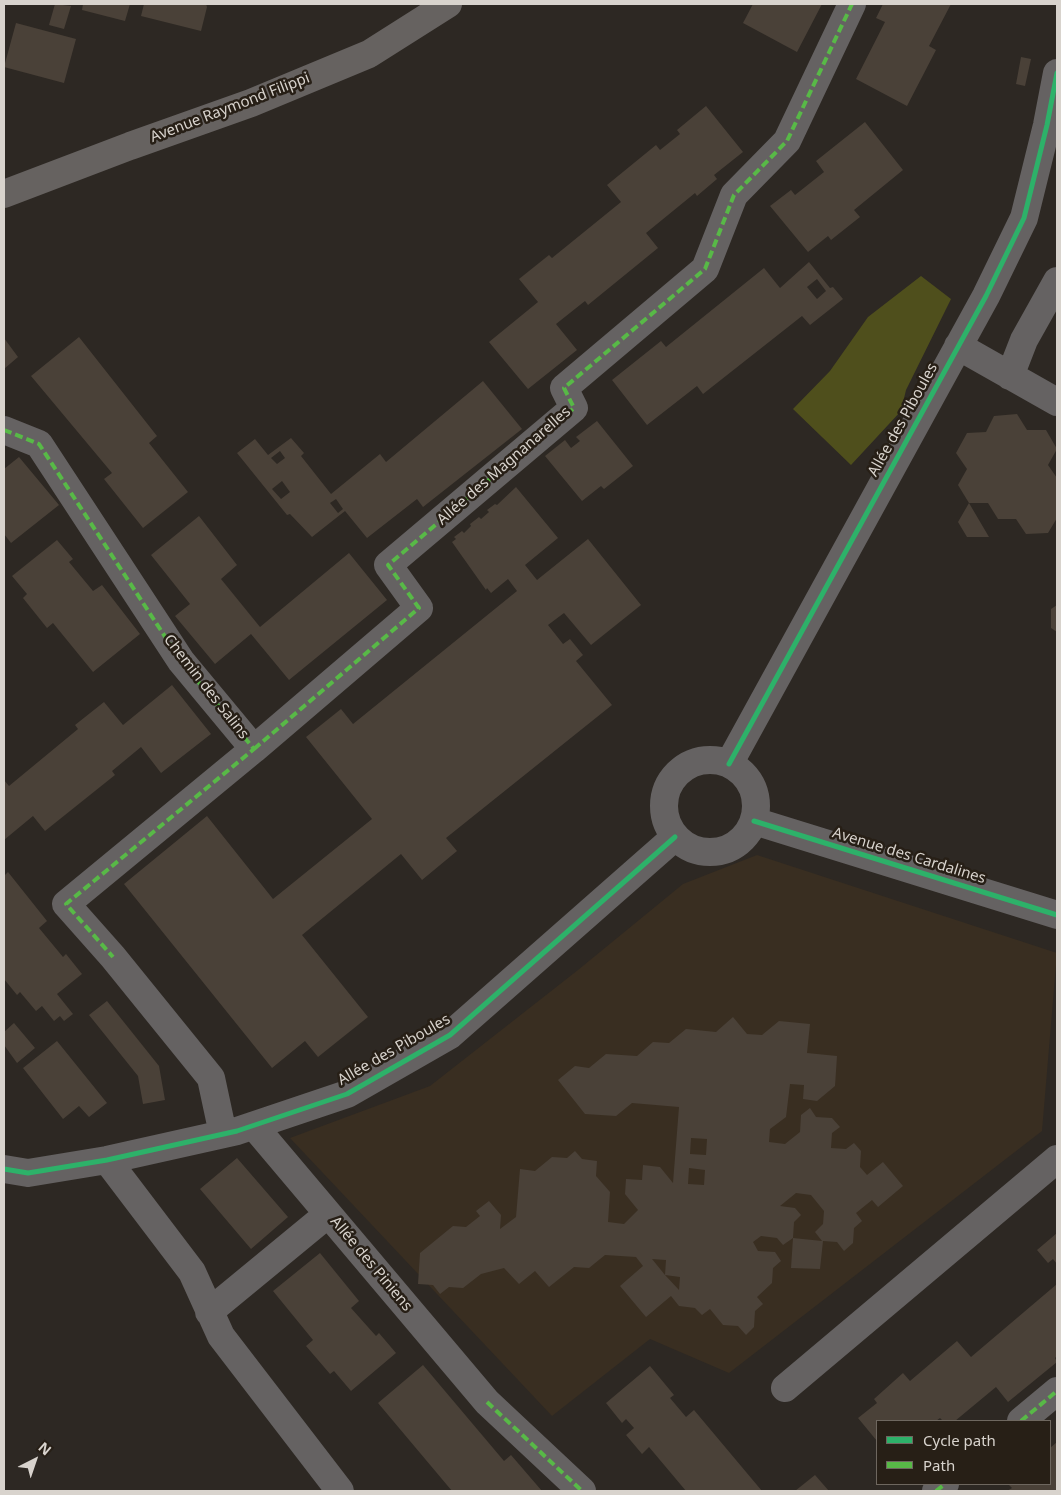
<!DOCTYPE html>
<meta charset="utf-8">
<style>
body{margin:0}
#map{position:relative;width:1061px;height:1495px;overflow:hidden;background:#2d2823;font-family:"Noto Sans",sans-serif}
canvas{display:block}
.frame{position:absolute;inset:0;border:5px solid #d8d3cd;pointer-events:none}
.legend{position:absolute;left:876px;top:1420px;width:175px;height:65px;box-sizing:border-box;background:#271f16;border:1px solid #6e675f;margin:0;padding:6px 9px;list-style:none;font-size:15px;color:#d8d3cd}
.legend li{display:flex;align-items:center;gap:10px;height:25px}
.legend b{width:25px;border:1px solid #6e675f}
.north{position:absolute;left:10px;top:1435px;width:50px;height:50px;-webkit-text-stroke:4px #271f16;paint-order:stroke;rotate:41deg;font-size:14px;font-weight:700;line-height:20px;text-align:center;color:#d8d3cd}
.north::after{content:'';display:block;margin:auto;width:18px;height:22px;background:#d8d3cd;clip-path:polygon(50% 0,100% 100%,50% 72%,0 100%)}
</style>
<div id="map">
<canvas width="1061" height="1495"></canvas>
<div class="frame"></div>
<ul class="legend">
<li><b style="height:6px;background:#2db169"></b>Cycle path</li>
<li><b style="height:6px;background:#58b947"></b>Path</li>
</ul>
<div class="north">N</div>
</div>
<script>
const ctx = document.querySelector('canvas').getContext('2d');
ctx.lineJoin = 'round';
function fill(path, color) { ctx.fillStyle = color; ctx.fill(path, 'evenodd'); }
const poly = rows => new Path2D(rows.map(r => 'M' + r).join(''));
function stroke(path, color, width, dash) { ctx.strokeStyle = color; ctx.lineWidth = width; ctx.lineCap = dash ? 'butt' : 'round'; ctx.setLineDash(dash || []); ctx.stroke(path); }
function write(font, color, halo, rows, align = 'center') {
  ctx.font = font + ' "Noto Sans",sans-serif'; ctx.lineWidth = 5; ctx.setLineDash([]); ctx.textBaseline = 'middle'; ctx.strokeStyle = halo; ctx.fillStyle = color; for (const [text, x, y, turn = 0] of rows) {
    ctx.save(); ctx.translate(x, y); ctx.rotate((+turn || 0) * Math.PI / 180); ctx.textAlign = isNaN(turn) ? turn : align; if (halo) ctx.strokeText(text, 0, 0); ctx.fillText(text, 0, 0); ctx.restore();
  }
}
const built = poly([
 [757,855,1057,953,1042,1131,729,1373,650,1339,552,1416,290,1138,430,1086,578,970,683,884]
]);
const green = poly([
 [921,276,951,299,906,390,901,411,851,465,793,409,830,371,868,317]
]);
const building = poly([
 [55,4,71,6,64,29,49,25],
 [83,4,130,4,125,21,82,10],
 [144,4,206,4,207,7,201,31,141,16],
 [753,4,822,4,797,52,743,23],
 [883,4,951,4,929,46,936,50,907,106,856,79,885,22,876,18],
 [16,23,76,39,64,83,4,67],
 [1021,57,1031,59,1025,86,1016,84],
 [706,106,743,152,714,175,717,179,697,196,695,193,646,233,658,248,588,305,585,301,556,324,577,350,528,389,489,342,538,302,519,279,549,255,552,258,621,202,607,185,656,145,660,150,680,134,677,130],
 [865,122,903,170,854,210,860,217,831,240,828,236,808,252,770,206,791,190,795,195,824,172,816,161],
 [809,262,830,288,833,287,843,299,810,325,802,316,703,394,697,386,647,425,612,380,661,341,666,347,764,268,780,288],
 [817,279,826,291,817,299,807,287],
 [79,337,157,436,149,443,188,492,143,528,104,479,112,473,31,376],
 [4,338,18,357,4,369],
 [483,381,522,429,423,507,417,499,367,538,345,511,312,537,290,514,287,515,237,453,255,439,268,455,291,438,304,453,301,456,331,494,380,454,386,462],
 [280,451,285,458,277,464,271,458],
 [282,481,290,492,281,499,272,489],
 [336,499,343,509,338,513,330,503],
 [1017,414,1027,430,1046,430,1057,449,1048,465,1057,478,1057,518,1048,533,1026,534,1016,519,998,519,988,503,969,503,958,485,967,469,956,453,967,433,986,432,994,416],
 [597,421,633,466,604,489,601,486,582,501,545,456,565,440,571,448,580,441,576,437],
 [19,457,59,505,11,543,4,534,4,469],
 [516,487,558,538,525,565,537,580,588,539,641,605,591,645,564,613,548,625,563,644,570,639,583,655,576,661,612,705,446,838,457,851,422,880,401,854,302,935,368,1017,318,1057,305,1041,272,1068,124,884,207,816,273,899,372,819,306,737,341,709,353,724,517,591,508,579,491,593,487,588,486,590,452,542,456,539,454,537,462,531,464,533,471,526,470,524,479,517,481,519,489,512,487,510,495,504,497,505],
 [969,503,989,537,967,537,958,522],
 [199,516,237,565,221,579,260,627,349,553,387,600,289,680,251,634,215,664,175,616,190,604,151,555],
 [57,540,73,559,69,562,93,591,102,585,140,634,93,672,53,623,47,628,23,598,27,594,12,576],
 [1057,605,1057,632,1051,628,1051,609],
 [172,685,211,734,161,773,141,747,112,771,115,775,45,831,33,816,4,840,4,780,9,786,78,729,75,725,104,702,123,725],
 [8,872,47,921,39,928,63,957,66,954,82,974,57,994,73,1014,64,1021,60,1016,54,1021,42,1006,36,1011,20,992,17,995,4,979,4,876],
 [107,1001,159,1066,165,1100,143,1104,138,1076,89,1015],
 [733,1017,747,1034,762,1035,779,1021,810,1024,807,1053,837,1056,835,1086,817,1101,803,1099,804,1085,790,1084,786,1117,770,1129,769,1142,785,1144,800,1132,801,1115,810,1108,816,1117,832,1118,840,1127,832,1133,831,1148,846,1149,854,1143,861,1151,860,1167,867,1175,883,1162,903,1186,878,1207,872,1200,856,1213,862,1221,854,1228,853,1243,844,1251,837,1242,823,1241,820,1269,791,1268,793,1238,783,1245,777,1238,761,1236,753,1242,758,1251,775,1252,781,1261,773,1268,772,1283,757,1297,763,1304,755,1311,754,1327,746,1335,738,1326,723,1325,710,1309,702,1315,695,1308,679,1306,671,1296,646,1317,620,1286,643,1266,636,1257,605,1255,589,1268,574,1267,549,1287,535,1271,519,1284,504,1268,481,1274,463,1288,449,1287,440,1294,433,1285,418,1284,420,1253,453,1226,466,1227,480,1216,476,1211,489,1201,501,1215,500,1229,516,1217,520,1169,535,1171,552,1157,567,1158,575,1151,582,1159,597,1161,596,1176,610,1192,608,1222,624,1224,638,1210,625,1194,626,1179,642,1180,643,1165,660,1167,673,1183,679,1107,632,1103,616,1116,585,1114,558,1080,575,1066,589,1068,606,1054,637,1056,653,1042,669,1043,686,1029,716,1032],
 [691,1138,707,1139,706,1155,690,1154],
 [689,1168,705,1170,704,1185,688,1184],
 [796,1193,811,1195,824,1211,823,1224,815,1232,822,1241,793,1238,794,1222,801,1215,795,1208,780,1206],
 [652,1259,666,1260,665,1275],
 [665,1275,680,1277,679,1290],
 [14,1023,35,1048,17,1063,4,1045,4,1032],
 [57,1041,107,1103,89,1117,79,1106,63,1119,23,1068],
 [237,1158,288,1217,251,1249,200,1189],
 [1057,1233,1057,1264,1053,1259,1048,1263,1037,1250],
 [320,1253,359,1301,351,1308,376,1336,379,1333,396,1353,351,1391,334,1371,330,1374,306,1346,313,1340,273,1291],
 [1057,1284,1057,1356,1055,1358,1057,1362,1008,1402,996,1387,955,1421,943,1421,940,1418,936,1421,877,1421,877,1441,858,1418,877,1403,874,1399,903,1373,910,1381,957,1341,971,1357],
 [423,1365,504,1461,511,1455,542,1491,452,1491,378,1403],
 [650,1366,674,1395,670,1398,686,1417,694,1410,762,1491,686,1491,649,1447,642,1454,626,1435,634,1428,626,1419,622,1423,606,1403],
 [1057,1442,1057,1491,1007,1491,1012,1488,1008,1484,1050,1484,1050,1448],
 [815,1475,829,1491,795,1491]
]);
const minor = poly([
 [958,346,1057,402],
 [1010,376,1024,340,1057,281],
 [4,430,39,444,181,661,254,749,66,904,113,957,211,1078,223,1134],
 [254,749,419,608,388,565,574,408,564,388,705,269,734,195,787,141,852,4],
 '664 806a46 46 0 1 1 92 0a46 46 0 1 1-92 0Z',
 [729,764,986,296,1024,218,1047,125,1057,73],
 [754,821,1057,915],
 [254,1126,487,1402,582,1491],
 [107,1160,192,1272,221,1336,340,1491],
 [4,1169,28,1173,107,1160,237,1131,347,1094,450,1035,675,837],
 [209,1312,328,1214],
 [785,1388,1057,1159],
 [1021,1421,1057,1391],
 [936,1491,945,1484]
]);
const major = poly([
 [4,194,130,146,251,103,369,54,448,4]
]);
const quiet = poly([
 [4,430,39,444,181,661,254,749,66,904,113,957],
 [254,749,419,608,388,565,574,408,564,388,705,269,734,195,787,141,852,4],
 [487,1402,582,1491],
 [1021,1421,1057,1391],
 [936,1491,945,1484]
]);
const cycleway = poly([
 [729,764,986,296,1024,218,1047,125,1057,73],
 [754,821,1057,915],
 [4,1169,28,1173,107,1160,237,1131,347,1094,450,1035,675,837]
]);
const streetNames = [
 ["Avenue Raymond Filippi",230,108,-21],
 ["Allée des Piboules",903,420,-61],
 ["Allée des Magnanarelles",504,466,-41],
 ["Chemin des Salins",206,687,52],
 ["Avenue des Cardalines",909,856,17],
 ["Allée des Piboules",394,1050,-30],
 ["Allée des Piniens",371,1264,50]
];
fill(built, '#392e21');
fill(green, '#4f4f1c');
fill(building, '#4a4138');
stroke(minor, '#656262', 28);
stroke(major, '#666260', 28);
stroke(quiet, '#58b947', 4, [8, 4]);
stroke(cycleway, '#2db169', 5);
write('15px', '#d8d3cd', '#271f16', streetNames);
</script>
